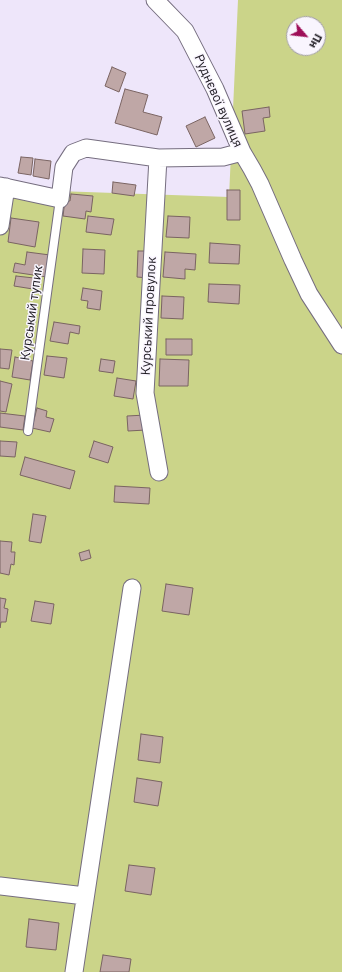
<!DOCTYPE html>
<meta charset="utf-8">
<style>
body{margin:0}
#map{position:relative;width:342px;height:972px;overflow:hidden;background:#eee6fa;font-family:"IBM Plex Sans",sans-serif}
canvas{display:block}
.north{position:absolute;left:286px;top:16px;width:40px;height:40px;box-sizing:border-box;background:#f9f5fe;border:1px solid #a19da6;border-radius:50%;rotate:118deg;font-size:11px;font-weight:700;line-height:16px;text-align:center;color:#1d1a21}
.north::after{content:'';display:block;margin:auto;width:14px;height:18px;background:#9e0e58;clip-path:polygon(50% 0,100% 100%,50% 72%,0 100%)}
</style>
<div id="map">
<canvas width="342" height="972"></canvas>
<div class="north">Пн</div>
</div>
<script>
const ctx = document.querySelector('canvas').getContext('2d');
ctx.lineJoin = 'round';
function fill(path, color) { ctx.fillStyle = color; ctx.fill(path, 'evenodd'); }
const poly = rows => new Path2D(rows.map(r => 'M' + r).join(''));
function stroke(path, color, width, dash) { ctx.strokeStyle = color; ctx.lineWidth = width; ctx.lineCap = dash ? 'butt' : 'round'; ctx.setLineDash(dash || []); ctx.stroke(path); }
function write(font, color, halo, rows, align = 'center') {
  ctx.font = font + ' "IBM Plex Sans",sans-serif'; ctx.lineWidth = 3; ctx.setLineDash([]); ctx.textBaseline = 'middle'; ctx.strokeStyle = halo; ctx.fillStyle = color; for (const [text, x, y, turn = 0] of rows) {
    ctx.save(); ctx.translate(x, y); ctx.rotate((+turn || 0) * Math.PI / 180); ctx.textAlign = isNaN(turn) ? turn : align; if (halo) ctx.strokeText(text, 0, 0); ctx.fillText(text, 0, 0); ctx.restore();
  }
}
const green = poly([
 [238,0,342,0,342,972,0,972,0,189,229,197],
 [294,24,318,24,318,48,294,48]
]);
const building = poly([
 [112,67,126,73,119,92,105,86,112,67],
 [125,89,148,95,143,112,162,117,157,135,115,123,125,89],
 [269,107,270,117,263,118,265,131,245,134,242,111,269,107],
 [205,117,215,138,196,147,186,126,205,117],
 [21,157,33,158,31,175,18,173,21,157],
 [35,159,51,161,49,179,33,176,35,159],
 [113,182,136,185,134,196,112,193,113,182],
 [227,190,240,190,240,220,227,220,227,190],
 [71,194,93,196,91,212,86,211,85,219,63,216,65,200,70,201,71,194],
 [88,216,114,219,111,235,86,232,88,216],
 [168,216,190,217,189,238,166,237,168,216],
 [11,218,39,222,35,247,8,242,11,218],
 [210,243,240,245,239,264,209,263,210,243],
 [83,249,105,250,104,274,82,273,83,249],
 [138,251,149,251,148,278,137,277,138,251],
 [27,252,50,255,47,277,13,272,15,263,25,265,27,252],
 [165,252,196,254,195,270,185,269,185,279,163,277,165,252],
 [16,276,34,278,33,289,14,286,16,276],
 [209,284,240,285,239,304,208,302,209,284],
 [83,288,102,291,100,310,87,308,88,301,81,300,83,288],
 [162,296,184,297,183,319,161,318,162,296],
 [54,322,80,326,79,334,70,332,68,344,50,341,54,322],
 [166,339,192,339,192,355,166,355,166,339],
 [0,349,12,350,9,369,0,368,0,349],
 [47,356,67,358,64,378,44,375,47,356],
 [15,357,33,361,30,380,12,377,15,357],
 [101,359,115,361,113,373,99,371,101,359],
 [160,359,189,360,188,386,159,386,160,359],
 [117,378,136,381,133,399,114,396,117,378],
 [0,381,12,384,6,412,0,411,0,381],
 [37,408,47,411,46,417,54,419,50,432,32,428,37,408],
 [0,413,25,416,23,430,0,427,0,413],
 [146,415,146,430,128,431,127,416,146,415],
 [0,441,17,442,15,457,0,456,0,441],
 [94,441,113,447,108,463,89,457,94,441],
 [25,457,75,471,70,489,20,475,25,457],
 [115,486,150,488,149,504,114,502,115,486],
 [33,514,46,516,41,543,29,541,33,514],
 [0,541,12,542,11,552,15,552,14,565,11,564,9,575,0,573,0,541],
 [89,550,91,558,81,561,79,553,89,550],
 [166,584,193,588,189,615,162,611,166,584],
 [0,598,6,599,4,608,8,609,6,622,1,622,0,628,0,598],
 [35,601,54,604,51,624,31,621,35,601],
 [141,734,163,737,160,763,138,760,141,734],
 [137,778,162,782,158,806,134,802,137,778],
 [129,865,155,868,151,895,125,891,129,865],
 [29,919,59,923,56,950,26,947,29,919],
 [103,955,131,959,129,972,100,972,103,955]
]);
const lane = poly([
 [28,431,60,199]
]);
const street = poly([
 [155,0,185,31,215,89,242,152,252,169,260,184,293,260,309,294,342,345],
 [158,158,145,393,159,472],
 [0,186,60,199,64,167,73,153,86,148,158,158,223,157,242,152],
 [0,226,6,187],
 [0,886,85,896],
 [74,972,132,588]
]);
const streetNames = [
 ["Руднєвої вулиця",218,101,66],
 ["Курський тупик",32,313,-82],
 ["Курський провулок",149,316,-87]
];
fill(green, '#cbd489');
fill(building, '#bfa7a6');
stroke(building, '#7a6462', 1);
stroke(lane, '#756d7f', 10);
stroke(street, '#756d7f', 19);
stroke(lane, '#fff', 8);
stroke(street, '#fff', 17);
write('13px', '#1d1a21', '#f9f5fe', streetNames);
</script>
